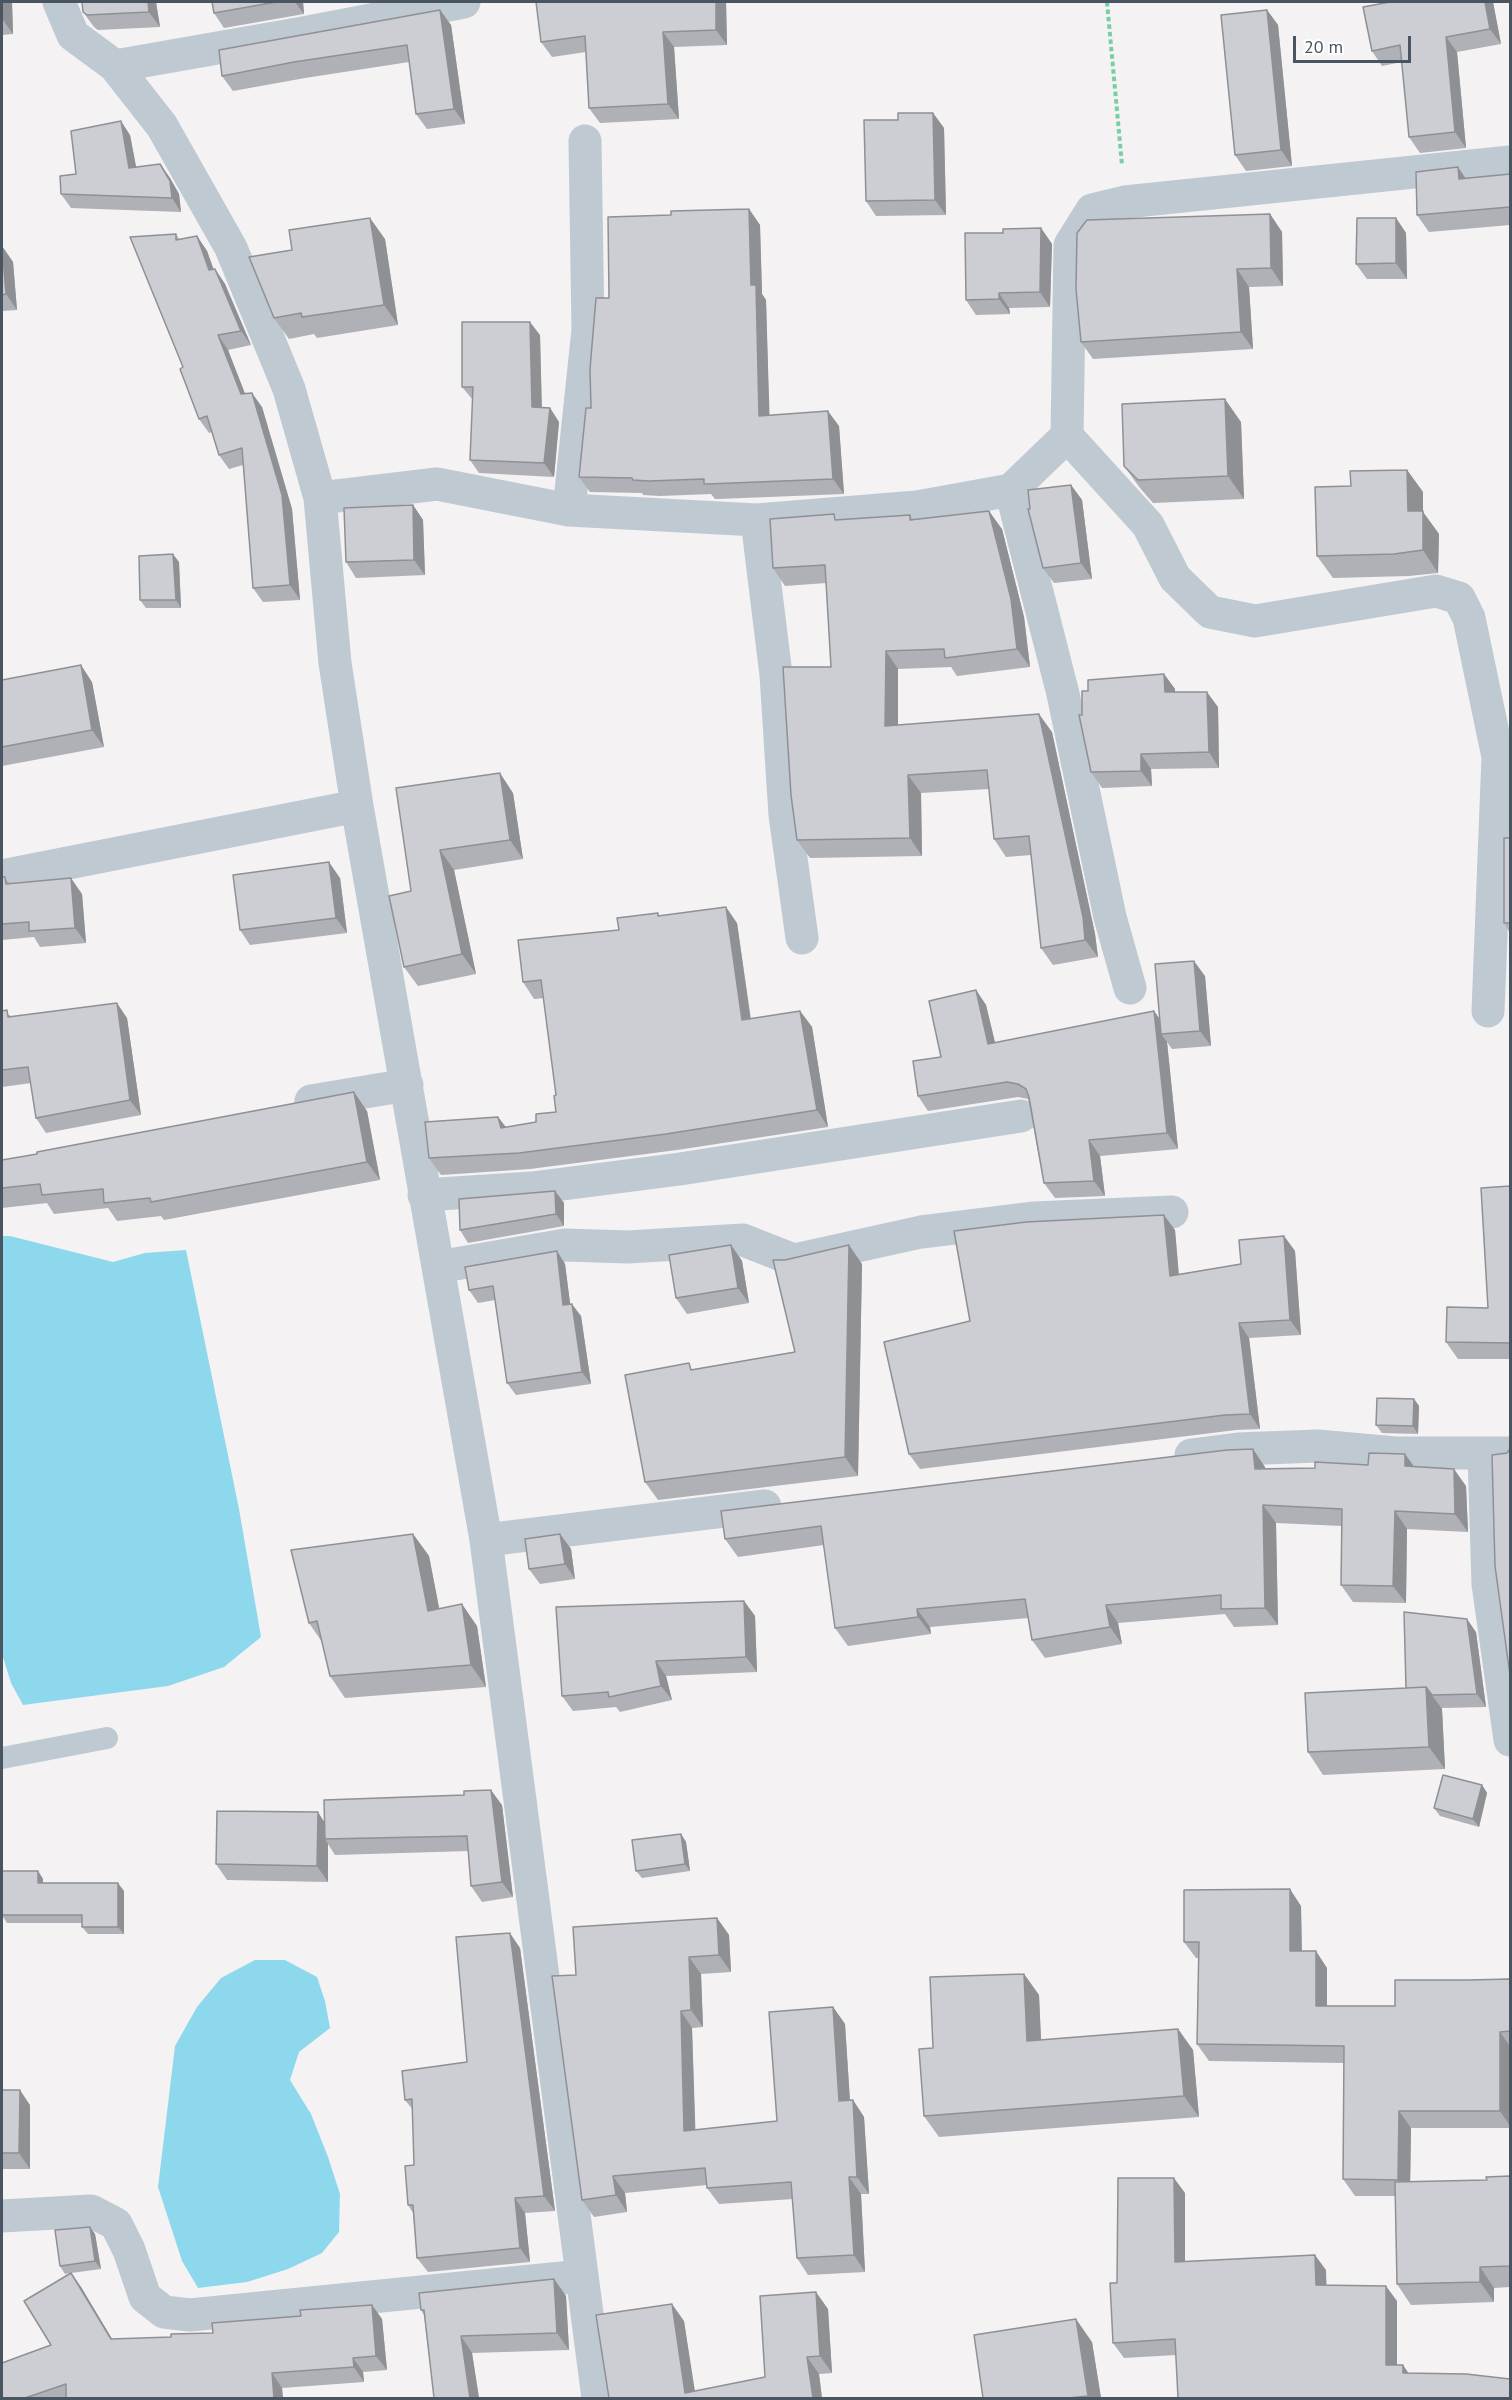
<!DOCTYPE html>
<style>
body{margin:0}
#map{position:relative;width:1512px;height:2400px;overflow:hidden;background:#f4f2f2;font-family:"PT Sans",sans-serif}
canvas{display:block}
.frame{position:absolute;inset:0;border:3px solid #495560;pointer-events:none}
.scale{position:absolute;left:1293px;top:36px;width:118px;height:27px;box-sizing:border-box;border:3px solid #495560;border-top:0;padding-left:8px;font-size:18px;line-height:21px;white-space:nowrap;color:#495560;-webkit-text-stroke:4px #fff;paint-order:stroke}
</style>
<div id="map">
<canvas width="1512" height="2400"></canvas>
<div class="frame"></div>
<div class="scale">20 m</div>
</div>
<script>
const ctx = document.querySelector('canvas').getContext('2d');
ctx.lineJoin = 'round';
function fill(path, color) { ctx.fillStyle = color; ctx.fill(path, 'evenodd'); }
const poly = rows => new Path2D(rows.map(r => 'M' + r).join(''));
function stroke(path, color, width, dash) { ctx.strokeStyle = color; ctx.lineWidth = width; ctx.lineCap = dash ? 'butt' : 'round'; ctx.setLineDash(dash || []); ctx.stroke(path); }
const water = poly([
 [2,1236,10,1236,113,1262,145,1253,186,1250,239,1509,261,1637,224,1667,168,1686,23,1705,11,1683,2,1654],
 [255,1960,285,1960,317,1977,325,2001,330,2028,299,2052,290,2080,311,2114,328,2157,340,2194,339,2232,322,2253,288,2269,247,2282,198,2288,182,2261,158,2187,175,2046,197,2007,221,1978]
]);
const path = poly([
 [1107,2,1122,165]
]);
const service = poly([
 [2,1758,107,1738]
]);
const minor = poly([
 [59,2,73,35,115,66,162,126,231,248,289,389,320,498,335,663,357,806,486,1540,598,2398],
 [115,66,303,33,464,2],
 [1067,436,1148,525,1175,578,1210,612,1255,621,1436,591,1459,598,1469,618,1498,757,1488,1011],
 [1011,490,1063,694,1110,917,1130,988],
 [320,498,437,484,569,510,757,520,917,507,1011,490,1067,436,1070,245,1092,210,1125,202,1510,162],
 [569,510,588,330,585,141],
 [757,520,776,675,785,815,802,938],
 [2,876,357,806],
 [311,1101,407,1085],
 [424,1195,532,1188,680,1169,1021,1116],
 [438,1267,565,1245,628,1247,743,1240,794,1260,921,1232,1035,1218,1172,1212],
 [1484,1454,1488,1584,1510,1740],
 [1191,1455,1238,1449,1318,1446,1395,1453,1510,1453],
 [486,1540,765,1506],
 [2,2216,91,2211,116,2224,129,2250,145,2297,164,2312,190,2315,582,2276]
]);
const wall = poly([
 [2,2,12,2,13,34,2,35],
 [82,2,156,2,160,27,98,30,94,27,83,12],
 [212,2,303,2,304,14,224,28,214,13],
 [726,2,727,45,674,47,679,119,600,123,589,108,586,52,552,57,541,42],
 [1390,2,1493,2,1501,44,1457,52,1466,148,1420,153,1409,137,1402,62,1382,66,1372,51],
 [440,10,451,25,465,124,427,129,416,114,409,62,305,78,233,91,222,76],
 [1267,10,1278,25,1292,166,1246,171,1235,155],
 [933,113,944,128,946,215,876,216,866,201,898,120],
 [130,135,136,167,160,164,170,178,179,194,181,212,71,208,61,194,76,174],
 [1458,167,1465,178,1510,174,1510,225,1429,232,1417,215],
 [749,209,760,225,762,294,766,300,769,415,839,426,844,494,718,499,715,499,711,494,660,496,643,495,642,493,590,492,579,477,591,408,609,298],
 [1270,214,1282,232,1283,286,1249,287,1253,349,1093,359,1081,342],
 [1396,218,1406,233,1407,279,1367,279,1356,264],
 [1041,228,1052,244,1050,307,1009,308,1010,314,976,315,966,300,1003,233],
 [176,234,179,239,197,236,207,251,214,270,215,269,225,284,251,345,228,350,245,394,262,407,292,509,300,600,263,602,253,588,243,465,229,469,219,455,212,432,209,433,199,419,183,367],
 [385,239,398,325,317,338,314,334,289,339,274,318],
 [2,246,13,262,17,310,2,311],
 [540,335,542,408,550,408,559,422,554,477,479,473,470,460,473,400,462,387],
 [1241,422,1244,499,1153,503,1140,488,1124,466],
 [1407,470,1423,492,1423,512,1439,534,1438,573,1409,576,1333,578,1317,556,1351,486],
 [1071,485,1082,500,1092,579,1054,583,1043,568,1030,509],
 [413,505,423,520,425,575,356,578,346,562],
 [910,515,913,519,1002,529,1024,617,1030,667,957,676,951,667,898,669,898,725,1052,732,1095,934,1098,957,1053,965,1041,948,1031,855,1006,857,994,839,989,789,921,793,922,856,810,858,797,840,831,667,826,583,785,586,773,568,838,520],
 [179,562,181,608,146,608,140,600],
 [1164,674,1175,689,1175,692,1218,707,1219,768,1151,769,1152,786,1102,788,1091,772,1082,715,1088,691],
 [2,680,92,682,104,747,2,766],
 [396,788,513,793,523,859,454,870,476,974,418,986,404,967,411,891],
 [1510,838,1510,933,1504,923],
 [2,877,10,883,82,894,86,943,40,947,34,937,2,940],
 [340,878,347,933,250,945,240,930],
 [660,916,737,923,751,1019,800,1011,812,1027,828,1127,677,1150,530,1169,441,1175,429,1158,498,1117,506,1127,536,1122,556,1112,556,1095,544,998,534,999,523,982,619,930],
 [1205,976,1211,1046,1172,1049,1167,1042,1178,1149,1100,1156,1105,1196,1055,1198,1044,1183,1028,1099,1018,1097,928,1111,918,1096,941,1057,976,990,986,1005,995,1043,1154,1011,1160,1019],
 [2,1011,11,1016,127,1018,141,1115,46,1133,36,1118,31,1083,2,1087],
 [367,1111,380,1180,164,1220,161,1216,117,1221,108,1208,54,1214,47,1203,2,1208,2,1160],
 [1510,1186,1510,1359,1458,1359,1446,1342,1488,1308],
 [555,1191,564,1203,564,1226,468,1243,460,1230],
 [1175,1230,1179,1274,1241,1264,1284,1236,1295,1251,1301,1335,1249,1338,1260,1429,1236,1430,920,1469,909,1454,970,1321],
 [731,1245,742,1261,749,1303,687,1314,676,1298],
 [557,1251,565,1264,570,1304,581,1316,591,1384,516,1395,507,1383,495,1300,478,1303,469,1290],
 [862,1264,858,1476,658,1500,645,1482,694,1369,795,1352],
 [1414,1399,1419,1406,1418,1434,1382,1433,1376,1425],
 [1265,1467,1265,1469,1414,1467,1466,1486,1468,1532,1407,1529,1406,1603,1353,1602,1341,1585,1342,1526,1276,1523,1278,1625,1234,1627,1225,1614,1118,1623,1122,1644,1045,1658,1032,1640,1028,1618,930,1627,931,1634,848,1646,835,1628,824,1545,738,1557,725,1539],
 [413,1534,429,1556,439,1609,477,1626,486,1687,345,1698,330,1676,322,1642,309,1623],
 [560,1534,571,1549,575,1579,540,1584,529,1569],
 [744,1601,755,1616,757,1672,666,1676,672,1700,620,1712,616,1707,573,1711,562,1696],
 [1476,1632,1486,1707,1441,1708,1442,1709,1445,1769,1323,1775,1308,1752,1406,1688],
 [1482,1785,1487,1793,1479,1827,1440,1816,1434,1808],
 [502,1805,513,1897,482,1902,471,1886,469,1851,335,1855,328,1844,328,1882,227,1880,216,1864,324,1821],
 [681,1834,686,1842,690,1871,642,1878,636,1871],
 [38,1871,43,1879,43,1883,124,1891,124,1934,88,1934,82,1927,82,1923,7,1923,2,1915],
 [1301,1906,1302,1951,1327,1968,1327,2006,1395,2006,1468,1980,1510,1979,1510,2128,1411,2128,1410,2182,1487,2180,1510,2176,1510,2287,1494,2288,1494,2302,1411,2305,1397,2284,1395,2196,1355,2196,1343,2179,1344,2063,1209,2061,1197,2044,1199,1958,1196,1958,1184,1942],
 [717,1918,729,1935,731,1972,701,1974,703,2027,692,2028,695,2130,777,2121,833,2007,845,2024,850,2100,853,2100,864,2117,869,2194,861,2194,865,2272,808,2275,797,2258,793,2199,719,2204,707,2188,707,2185,625,2193,627,2212,594,2217,582,2200,576,1975],
 [520,1948,555,2211,525,2213,530,2262,428,2272,417,2258,413,2213,408,2205,414,2165,413,2110,405,2100,467,2062],
 [1024,1974,1039,1995,1041,2040,1178,2029,1193,2050,1199,2117,939,2137,924,2116,933,2048],
 [2,2090,30,2105,30,2169,2,2169],
 [1185,2193,1185,2262,1326,2270,1326,2285,1397,2301,1397,2365,1408,2373,1510,2398,1176,2355,1124,2358,1113,2343,1117,2283],
 [90,2227,95,2234,101,2269,71,2273,81,2287,112,2339,171,2337,213,2333,301,2316,372,2305,382,2319,387,2370,363,2372,364,2382,282,2388,283,2398,2,2398,51,2345,70,2273,65,2274,60,2266],
 [554,2279,566,2296,569,2350,472,2353,479,2398,434,2398,424,2315,421,2310],
 [828,2309,832,2373,819,2374,822,2398,609,2398,684,2321,694,2391,765,2377],
 [1092,2342,1101,2398,983,2398]
]);
const shadedWall = poly([
 [2,2,12,2,13,34,3,20],
 [148,2,156,2,160,27,149,12],
 [295,2,303,2,304,14],
 [716,2,726,2,727,45,716,30],
 [1485,2,1493,2,1501,44,1490,29],
 [440,10,451,25,465,124,454,109],
 [1267,10,1278,25,1292,166,1281,150],
 [663,32,674,47,679,119,668,104],
 [1446,37,1457,52,1466,148,1455,132],
 [933,113,944,128,946,215,935,200],
 [121,121,130,135,139,182,129,168],
 [160,164,170,178,179,194,181,212,172,198],
 [1458,167,1470,185,1459,179],
 [749,209,760,225,762,294,766,300,770,431,759,416,751,285],
 [1270,214,1282,232,1283,286,1271,268],
 [370,218,385,239,398,325,384,305],
 [1396,218,1406,233,1407,279,1396,263],
 [1041,228,1052,244,1050,307,1040,292],
 [197,236,207,251,219,285,209,270],
 [2,246,13,262,17,310,6,294],
 [215,269,225,284,251,345,241,331],
 [1237,269,1249,287,1253,349,1241,332],
 [999,293,1009,308,1010,314,999,299],
 [530,322,540,335,542,421,532,407],
 [218,335,228,350,251,409,241,394],
 [252,393,262,407,292,509,300,600,290,585],
 [1225,399,1241,422,1244,499,1228,476],
 [550,408,559,422,554,477,544,463],
 [828,411,839,426,844,494,833,479],
 [1407,470,1423,492,1423,512,1439,534,1438,573,1423,550,1408,511],
 [1071,485,1082,500,1092,579,1081,563],
 [413,505,423,520,425,575,414,560],
 [989,511,1002,529,1024,617,1030,667,1017,649],
 [173,554,179,562,181,608,176,600],
 [886,651,898,669,898,743,885,726],
 [81,665,92,682,104,747,92,730],
 [1164,674,1175,689,1175,708,1165,692],
 [1207,692,1218,707,1219,768,1209,752],
 [1039,714,1052,732,1095,934,1098,957,1085,940],
 [1141,754,1151,769,1152,786,1141,771],
 [500,773,513,793,523,859,510,840],
 [908,775,921,793,922,856,910,838],
 [440,850,454,870,476,974,462,954],
 [329,862,340,878,347,933,336,918],
 [71,878,82,894,86,943,75,928],
 [726,907,737,923,753,1037,742,1020],
 [1194,961,1205,976,1211,1046,1200,1031],
 [976,990,986,1005,999,1059,988,1044],
 [117,1003,127,1018,141,1115,130,1100],
 [800,1011,812,1027,828,1127,817,1110],
 [1154,1011,1165,1027,1161,1034,1167,1042,1178,1149,1167,1133],
 [354,1092,367,1111,380,1180,367,1162],
 [498,1117,510,1133,501,1128],
 [1089,1140,1100,1156,1105,1196,1094,1181],
 [555,1191,564,1203,564,1226,556,1214],
 [1164,1215,1175,1230,1180,1291,1170,1276],
 [1284,1236,1295,1251,1301,1335,1290,1320],
 [731,1245,742,1261,749,1303,738,1288],
 [849,1245,862,1264,858,1476,845,1457],
 [557,1251,565,1264,572,1318,563,1305],
 [572,1304,581,1316,591,1384,582,1372],
 [1239,1323,1249,1338,1260,1429,1250,1414],
 [1414,1399,1419,1406,1418,1434,1413,1426],
 [1253,1449,1265,1467,1267,1487,1255,1469],
 [1405,1454,1418,1472,1405,1466],
 [1454,1469,1466,1486,1468,1532,1455,1514],
 [1263,1505,1276,1523,1278,1625,1265,1608],
 [1395,1511,1407,1529,1406,1603,1393,1586],
 [413,1534,429,1556,444,1633,428,1611],
 [560,1534,571,1549,575,1579,565,1564],
 [744,1601,755,1616,757,1672,746,1657],
 [462,1604,477,1626,486,1687,471,1665],
 [1106,1605,1118,1623,1122,1644,1110,1627],
 [917,1609,930,1627,931,1634,918,1617],
 [1467,1619,1476,1632,1486,1707,1477,1694],
 [656,1661,666,1676,672,1700,661,1686],
 [1426,1687,1442,1709,1445,1769,1429,1747],
 [1482,1785,1487,1793,1479,1827,1473,1819],
 [491,1790,502,1805,513,1897,502,1882],
 [318,1812,328,1828,325,1839,328,1844,328,1882,317,1866],
 [681,1834,686,1842,690,1871,685,1864],
 [38,1871,43,1879,43,1891,38,1883],
 [118,1883,124,1891,124,1934,118,1927],
 [1290,1889,1301,1906,1302,1968,1290,1951],
 [717,1918,729,1935,731,1972,719,1955],
 [510,1933,520,1948,555,2211,544,2196],
 [1316,1951,1327,1968,1327,2023,1316,2006],
 [689,1957,701,1974,703,2027,691,2010],
 [1024,1974,1039,1995,1042,2062,1027,2041],
 [833,2007,845,2024,851,2118,839,2101],
 [681,2011,692,2028,696,2148,684,2131],
 [1178,2029,1193,2050,1199,2117,1184,2096],
 [1500,2032,1510,2046,1510,2126,1500,2111],
 [20,2090,30,2105,30,2169,19,2153],
 [853,2100,864,2117,869,2194,857,2177],
 [1399,2111,1411,2128,1410,2196,1398,2180],
 [613,2176,625,2193,627,2212,616,2195],
 [849,2177,861,2194,865,2272,854,2255],
 [1174,2178,1185,2193,1185,2278,1175,2262],
 [515,2198,525,2213,530,2262,520,2248],
 [90,2227,95,2234,101,2269,95,2261],
 [1315,2255,1326,2270,1327,2301,1316,2285],
 [1480,2267,1494,2288,1494,2302,1480,2282],
 [71,2273,81,2287,121,2354,111,2339],
 [554,2279,566,2296,569,2350,557,2333],
 [1386,2286,1397,2301,1397,2380,1386,2365],
 [816,2292,828,2309,832,2373,820,2356],
 [672,2304,684,2321,696,2398,685,2393],
 [372,2305,382,2319,387,2370,376,2356],
 [1076,2319,1092,2342,1101,2398,1090,2398,1088,2396],
 [461,2336,472,2353,479,2398,470,2398],
 [807,2357,819,2374,822,2398,813,2398],
 [353,2358,363,2372,364,2382,354,2367],
 [1403,2365,1414,2381,1403,2373],
 [272,2373,282,2388,283,2398,274,2398]
]);
const building = poly([
 [82,2,148,2,149,12,87,15,83,12,82,2],
 [212,2,276,2,214,13,212,2],
 [536,2,716,2,716,30,663,32,668,104,589,108,585,36,541,42,536,2],
 [1390,2,1485,2,1490,29,1446,37,1455,132,1409,137,1400,45,1372,51,1363,7,1390,2],
 [440,10,454,109,416,114,407,45,294,62,222,76,219,50,440,10],
 [1267,10,1281,150,1235,155,1221,15,1267,10],
 [898,113,933,113,935,200,866,201,864,120,898,120,898,113],
 [121,121,129,168,160,164,170,181,172,198,61,194,60,176,76,174,71,131,121,121],
 [1458,167,1459,179,1510,174,1510,207,1417,215,1416,172,1458,167],
 [749,209,751,285,756,285,759,416,828,411,833,479,707,484,704,484,704,479,649,481,633,480,632,478,579,477,586,408,591,408,590,369,596,298,609,298,608,217,671,215,671,211,749,209],
 [1270,214,1271,268,1237,269,1241,332,1081,342,1076,289,1077,233,1087,220,1270,214],
 [370,218,384,305,302,317,301,313,274,318,249,257,292,250,289,230,370,218],
 [1357,218,1396,218,1396,263,1356,264,1357,218],
 [1041,228,1040,292,999,293,999,299,966,300,965,233,1003,233,1003,229,1041,228],
 [176,234,176,240,197,236,209,270,215,269,241,331,218,335,241,394,252,393,282,495,290,585,253,588,242,448,219,455,207,416,199,419,180,369,183,367,130,237,176,234],
 [2,246,6,294,2,295,2,246],
 [462,322,530,322,532,407,550,408,544,463,470,460,473,387,462,387,462,322],
 [1225,399,1228,476,1138,480,1124,466,1122,404,1225,399],
 [1407,470,1408,511,1423,511,1423,550,1394,554,1317,556,1315,487,1351,486,1350,471,1407,470],
 [1071,485,1081,563,1043,568,1028,509,1030,509,1028,490,1071,485],
 [413,505,414,560,346,562,344,508,413,505],
 [989,511,1011,599,1017,649,945,658,944,649,886,651,885,726,1039,714,1083,917,1085,940,1041,948,1029,836,994,839,987,770,908,775,910,838,797,840,791,795,783,667,831,667,825,565,773,568,770,519,834,514,835,520,910,515,910,520,989,511],
 [173,554,176,600,140,600,139,556,173,554],
 [81,665,92,730,2,747,2,680,81,665],
 [1164,674,1165,692,1207,692,1209,752,1141,754,1141,771,1091,772,1079,715,1082,715,1082,691,1088,691,1088,680,1164,674],
 [500,773,510,840,440,850,462,954,404,967,389,896,411,891,396,788,500,773],
 [1504,838,1510,838,1510,923,1504,923,1504,838],
 [329,862,336,918,240,930,233,875,329,862],
 [2,877,5,877,6,884,71,878,75,928,29,931,29,922,2,924,2,877],
 [726,907,742,1020,800,1011,817,1110,666,1134,519,1153,429,1158,425,1122,498,1117,501,1128,536,1122,536,1114,556,1112,554,1096,556,1095,541,980,523,982,518,940,619,930,617,918,658,913,658,916,726,907],
 [1194,961,1200,1031,1161,1034,1155,964,1194,961],
 [976,990,988,1044,1154,1011,1167,1133,1089,1140,1094,1181,1044,1183,1029,1097,1026,1089,1018,1084,1007,1082,918,1096,913,1061,941,1057,929,1001,976,990],
 [117,1003,130,1100,36,1118,28,1067,2,1070,2,1011,7,1010,8,1017,117,1003],
 [354,1092,367,1162,151,1202,150,1198,104,1203,103,1189,42,1195,40,1184,2,1188,2,1160,37,1154,37,1152,354,1092],
 [1510,1186,1510,1343,1446,1342,1447,1307,1488,1308,1481,1188,1510,1186],
 [555,1191,556,1214,460,1230,459,1199,555,1191],
 [1164,1215,1170,1276,1241,1264,1239,1240,1284,1236,1290,1320,1239,1323,1250,1414,1225,1415,909,1454,884,1342,970,1321,954,1231,1026,1222,1164,1215],
 [731,1245,738,1288,676,1298,669,1255,731,1245],
 [849,1245,845,1457,645,1482,625,1375,689,1363,691,1370,795,1352,773,1260,785,1260,849,1245],
 [557,1251,563,1305,572,1304,582,1372,507,1383,493,1286,469,1290,465,1267,557,1251],
 [1377,1398,1414,1399,1413,1426,1376,1425,1377,1398],
 [1253,1449,1255,1469,1315,1468,1315,1462,1368,1465,1369,1453,1405,1454,1405,1466,1454,1469,1455,1514,1395,1511,1393,1586,1341,1585,1342,1509,1263,1505,1265,1608,1221,1609,1221,1595,1106,1605,1110,1627,1032,1640,1025,1599,917,1609,918,1617,835,1628,821,1526,725,1539,721,1511,1227,1450,1253,1449],
 [1510,1449,1510,1675,1495,1566,1492,1455,1507,1453,1510,1449],
 [413,1534,428,1611,462,1604,471,1665,330,1676,317,1621,309,1623,291,1550,413,1534],
 [560,1534,565,1564,529,1569,525,1539,560,1534],
 [744,1601,746,1657,656,1661,661,1686,609,1697,608,1692,562,1696,556,1607,744,1601],
 [1404,1612,1467,1619,1477,1694,1432,1695,1426,1687,1406,1688,1404,1612],
 [1426,1687,1429,1747,1308,1752,1305,1693,1426,1687],
 [1443,1775,1482,1785,1473,1819,1434,1808,1443,1775],
 [491,1790,502,1882,471,1886,467,1836,325,1839,324,1800,464,1795,464,1791,491,1790],
 [217,1811,318,1812,317,1866,216,1864,217,1811],
 [681,1834,685,1864,636,1871,632,1840,681,1834],
 [2,1871,38,1871,38,1883,118,1883,118,1927,82,1927,82,1915,2,1915,2,1871],
 [1290,1889,1290,1951,1316,1951,1316,2006,1395,2006,1395,1980,1468,1980,1510,1979,1510,2031,1500,2032,1500,2111,1399,2111,1398,2180,1343,2179,1344,2046,1197,2044,1199,1942,1184,1942,1184,1890,1290,1889],
 [717,1918,719,1955,689,1957,691,2010,681,2011,684,2131,777,2121,769,2012,833,2007,839,2101,853,2100,857,2177,849,2177,854,2255,797,2258,791,2182,707,2188,705,2168,613,2176,616,2195,582,2200,552,1976,576,1975,573,1927,717,1918],
 [510,1933,544,2196,515,2198,520,2248,417,2258,413,2205,408,2205,405,2166,414,2165,412,2099,405,2100,402,2071,467,2062,456,1937,510,1933],
 [1024,1974,1027,2041,1178,2029,1184,2096,924,2116,919,2049,933,2048,930,1977,1024,1974],
 [2,2090,20,2090,19,2153,2,2153,2,2090],
 [1510,2176,1510,2266,1480,2267,1480,2282,1397,2284,1395,2182,1487,2180,1486,2177,1510,2176],
 [1118,2178,1174,2178,1175,2262,1315,2255,1316,2285,1386,2286,1386,2365,1403,2365,1403,2373,1466,2374,1510,2379,1510,2398,1178,2398,1175,2339,1113,2343,1110,2283,1117,2283,1118,2178],
 [90,2227,95,2261,60,2266,55,2230,90,2227],
 [71,2273,111,2339,171,2337,171,2334,213,2333,212,2323,301,2316,300,2310,372,2305,376,2356,353,2358,354,2367,272,2373,274,2398,66,2398,66,2384,25,2398,2,2398,2,2363,51,2345,24,2301,71,2273],
 [554,2279,557,2333,461,2336,470,2398,434,2398,424,2310,421,2310,419,2293,554,2279],
 [816,2292,820,2356,807,2357,813,2398,609,2398,596,2315,672,2304,685,2393,765,2377,760,2296,816,2292],
 [1076,2319,1088,2396,1069,2398,983,2398,974,2335,1076,2319]
]);
fill(water, '#8ed8ed');
stroke(path, '#78cfa6', 4, [4.5, 3]);
stroke(service, '#bfc9d1', 22);
stroke(minor, '#bfc9d1', 33);
fill(wall, '#afb1b6');
fill(shadedWall, '#8f9094');
fill(building, '#ccced4');
stroke(building, '#8f9094', 1.5);
</script>
